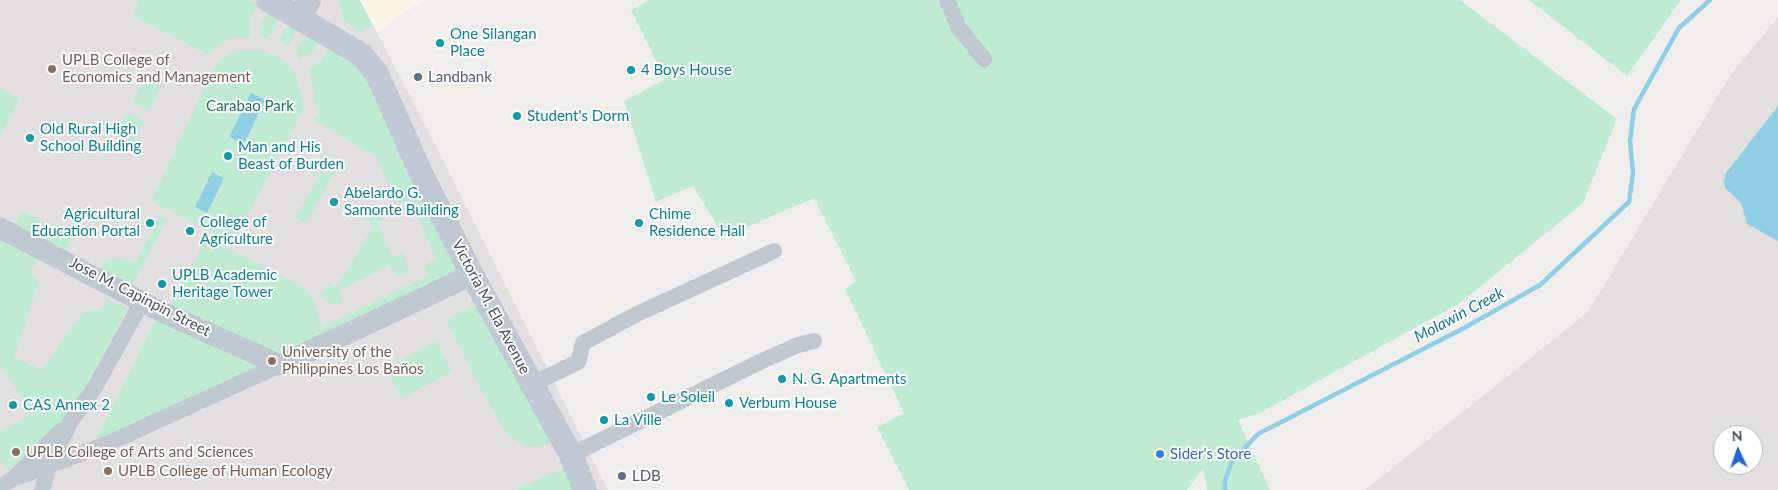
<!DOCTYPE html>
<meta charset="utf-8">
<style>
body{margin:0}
#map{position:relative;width:1778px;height:490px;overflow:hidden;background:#f0eeed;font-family:Lato,sans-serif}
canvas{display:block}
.north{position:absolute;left:1713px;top:425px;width:50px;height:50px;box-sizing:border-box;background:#fff;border:1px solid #b5b9bd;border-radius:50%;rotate:357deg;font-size:14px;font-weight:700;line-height:20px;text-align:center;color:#475059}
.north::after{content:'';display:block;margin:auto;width:18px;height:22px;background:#2767d1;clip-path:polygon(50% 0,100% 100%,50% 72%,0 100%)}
</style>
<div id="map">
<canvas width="1778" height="490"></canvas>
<div class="north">N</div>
</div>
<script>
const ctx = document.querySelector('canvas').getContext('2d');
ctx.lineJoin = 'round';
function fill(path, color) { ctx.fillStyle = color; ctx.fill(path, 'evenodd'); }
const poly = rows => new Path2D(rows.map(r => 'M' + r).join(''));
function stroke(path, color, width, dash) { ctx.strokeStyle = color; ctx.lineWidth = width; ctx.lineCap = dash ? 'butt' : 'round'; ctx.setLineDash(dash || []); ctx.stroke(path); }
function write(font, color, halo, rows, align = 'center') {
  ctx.font = font + ' Lato,sans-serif'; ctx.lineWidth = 4; ctx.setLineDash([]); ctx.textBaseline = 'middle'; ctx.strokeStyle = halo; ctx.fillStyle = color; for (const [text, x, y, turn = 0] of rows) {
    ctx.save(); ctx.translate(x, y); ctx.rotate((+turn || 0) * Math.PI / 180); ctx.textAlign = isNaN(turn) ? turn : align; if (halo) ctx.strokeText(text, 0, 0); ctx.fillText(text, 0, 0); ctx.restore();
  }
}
const commercial = poly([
 [359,0,427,0,408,10,376,33]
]);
const education = poly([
 [0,0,360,0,442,158,608,490,0,490],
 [1778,17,1778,490,1365,490,1588,312,1731,74],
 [1723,435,1753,435,1753,465,1723,465]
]);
const green = poly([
 [133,0,237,0,251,1,258,5,251,18,250,37,232,37,207,54,134,16,139,3],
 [339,0,359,0,372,25,361,32,344,21],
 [649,0,1460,0,1617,119,1583,203,1460,303,1260,413,1238,420,1270,490,1207,490,1203,468,1187,490,909,490,877,427,904,413,845,289,856,281,814,198,724,237,693,186,656,202,624,101,665,79,631,10],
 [1529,0,1681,0,1627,76],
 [267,12,273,15,277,25,269,37,260,38,260,25],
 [288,26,296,31,288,46,279,41],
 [311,36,319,41,311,54,299,59,296,50,302,40],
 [328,48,358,65,371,82,369,88,467,273,91,449,157,317,169,309,207,238,304,287,314,301,322,327,428,276,424,265,436,260,411,200,399,206,376,156,314,120,318,115,309,68,321,62],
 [247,50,262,50,286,61,296,74,304,108,233,243,151,201,217,62,233,52],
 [145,76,162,85,149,111,132,102],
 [0,88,20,99,0,137],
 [126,112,144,121,133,143,115,134],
 [325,165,335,170,306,224,296,218],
 [377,205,382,205,384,210,383,219,377,222,393,257,403,253,409,272,404,276,398,276,389,265,340,290,341,303,336,305,330,303,320,297,329,283,337,287,374,226,365,220,371,208],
 [22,211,72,236,66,250,100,270,106,260,120,258,135,263,160,216,167,220,130,288,14,227],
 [0,233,39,256,30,272,38,283,14,357,42,370,84,311,88,312,101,309,108,299,127,309,86,386,65,419,27,458,6,470,0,460,0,432,32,413,0,364],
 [479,304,553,442,538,447,528,447,508,436,481,390,446,319],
 [436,341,452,372,402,398,386,368],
 [568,467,579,490,518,490,517,488]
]);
const water = poly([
 [251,93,265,100,244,144,229,137],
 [1778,106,1778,241,1747,224,1741,203,1725,188,1724,181,1726,173],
 [212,172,224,178,207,213,195,207]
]);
const stream = poly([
 [1225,490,1225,481,1232,461,1258,434,1464,328,1540,285,1629,202,1633,173,1630,141,1634,109,1679,28,1710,0]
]);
const minor = poly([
 [947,0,959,28,984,59],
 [532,384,578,362,583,343,637,314,774,251],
 [571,455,764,360,798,345,814,341],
 [13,479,102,446,280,365],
 [0,486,13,479,61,431],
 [42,490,50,464,71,421,95,387,142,302]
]);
const tertiary = poly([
 [0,228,164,313,280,365,472,275]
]);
const secondary = poly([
 [268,0,362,55,377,74,420,171,472,275,571,455,585,490],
 [299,19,309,0]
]);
const markers = [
 [440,43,5,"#0f9aa8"],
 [52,69,5,"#8d6e63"],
 [631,70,5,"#0f9aa8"],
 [418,77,5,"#5c6f8a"],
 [517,116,5,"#0f9aa8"],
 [30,138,5,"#0f9aa8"],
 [228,156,5,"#0f9aa8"],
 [334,202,5,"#0f9aa8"],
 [150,223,5,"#0f9aa8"],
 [639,223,5,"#0f9aa8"],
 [190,231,5,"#0f9aa8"],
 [162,284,5,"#0f9aa8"],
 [272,361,5,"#8d6e63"],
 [782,379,5,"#0f9aa8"],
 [651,397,5,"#0f9aa8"],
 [729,403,5,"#0f9aa8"],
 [13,405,5,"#0f9aa8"],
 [604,420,5,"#0f9aa8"],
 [16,452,5,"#8d6e63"],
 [1160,454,5,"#3f7fe0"],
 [108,471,5,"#8d6e63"],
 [622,476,5,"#5c6f8a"]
];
const cultureNames = [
 ["One Silangan",450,34],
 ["Place",450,51],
 ["4 Boys House",641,70],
 ["Student's Dorm",527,116],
 ["Old Rural High",40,129],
 ["School Building",40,146],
 ["Man and His",238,147],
 ["Beast of Burden",238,164],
 ["Abelardo G.",344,193],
 ["Samonte Building",344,210],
 ["Agricultural",140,214,"right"],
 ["Education Portal",140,231,"right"],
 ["Chime",649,214],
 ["Residence Hall",649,231],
 ["College of",200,222],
 ["Agriculture",200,239],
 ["UPLB Academic",172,275],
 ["Heritage Tower",172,292],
 ["N. G. Apartments",792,379],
 ["Le Soleil",661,397],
 ["Verbum House",739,403],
 ["CAS Annex 2",23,405],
 ["La Ville",614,420]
];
const educationNames = [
 ["UPLB College of",62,60],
 ["Economics and Management",62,77],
 ["University of the",282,352],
 ["Philippines Los Baños",282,369],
 ["UPLB College of Arts and Sciences",26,452],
 ["UPLB College of Human Ecology",118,471]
];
const serviceNames = [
 ["Landbank",428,77],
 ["LDB",632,476]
];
const parkNames = [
 ["Carabao Park",250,106]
];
const streetNames = [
 ["Jose M. Capinpin Street",140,297,27],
 ["Victoria M. Ela Avenue",491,307,62]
];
const shopNames = [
 ["Sider's Store",1170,454]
];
const waterNames = [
 ["Molawin Creek",1459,315,-28]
];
fill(commercial, '#faf6e7');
fill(education, '#e1dfdf');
fill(green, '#bfebd2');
fill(water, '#8fcee4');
stroke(stream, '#8fcee4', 4.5);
stroke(minor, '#bfc7cf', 16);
stroke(tertiary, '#bfc7cf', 21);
stroke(secondary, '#bfc8d3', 24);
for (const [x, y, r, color] of markers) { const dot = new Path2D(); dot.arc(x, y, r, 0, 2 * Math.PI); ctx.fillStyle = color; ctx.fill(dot); stroke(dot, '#fff', 2); }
write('15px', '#0d838f', '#fff', cultureNames, 'left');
write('15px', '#785e54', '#fff', educationNames, 'left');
write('15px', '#4e5e75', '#fff', serviceNames, 'left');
write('15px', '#1e754e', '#fff', parkNames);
write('15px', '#475059', '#fff', streetNames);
write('15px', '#366cbe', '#fff', shopNames, 'left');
write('italic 16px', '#17799c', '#fff', waterNames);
</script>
